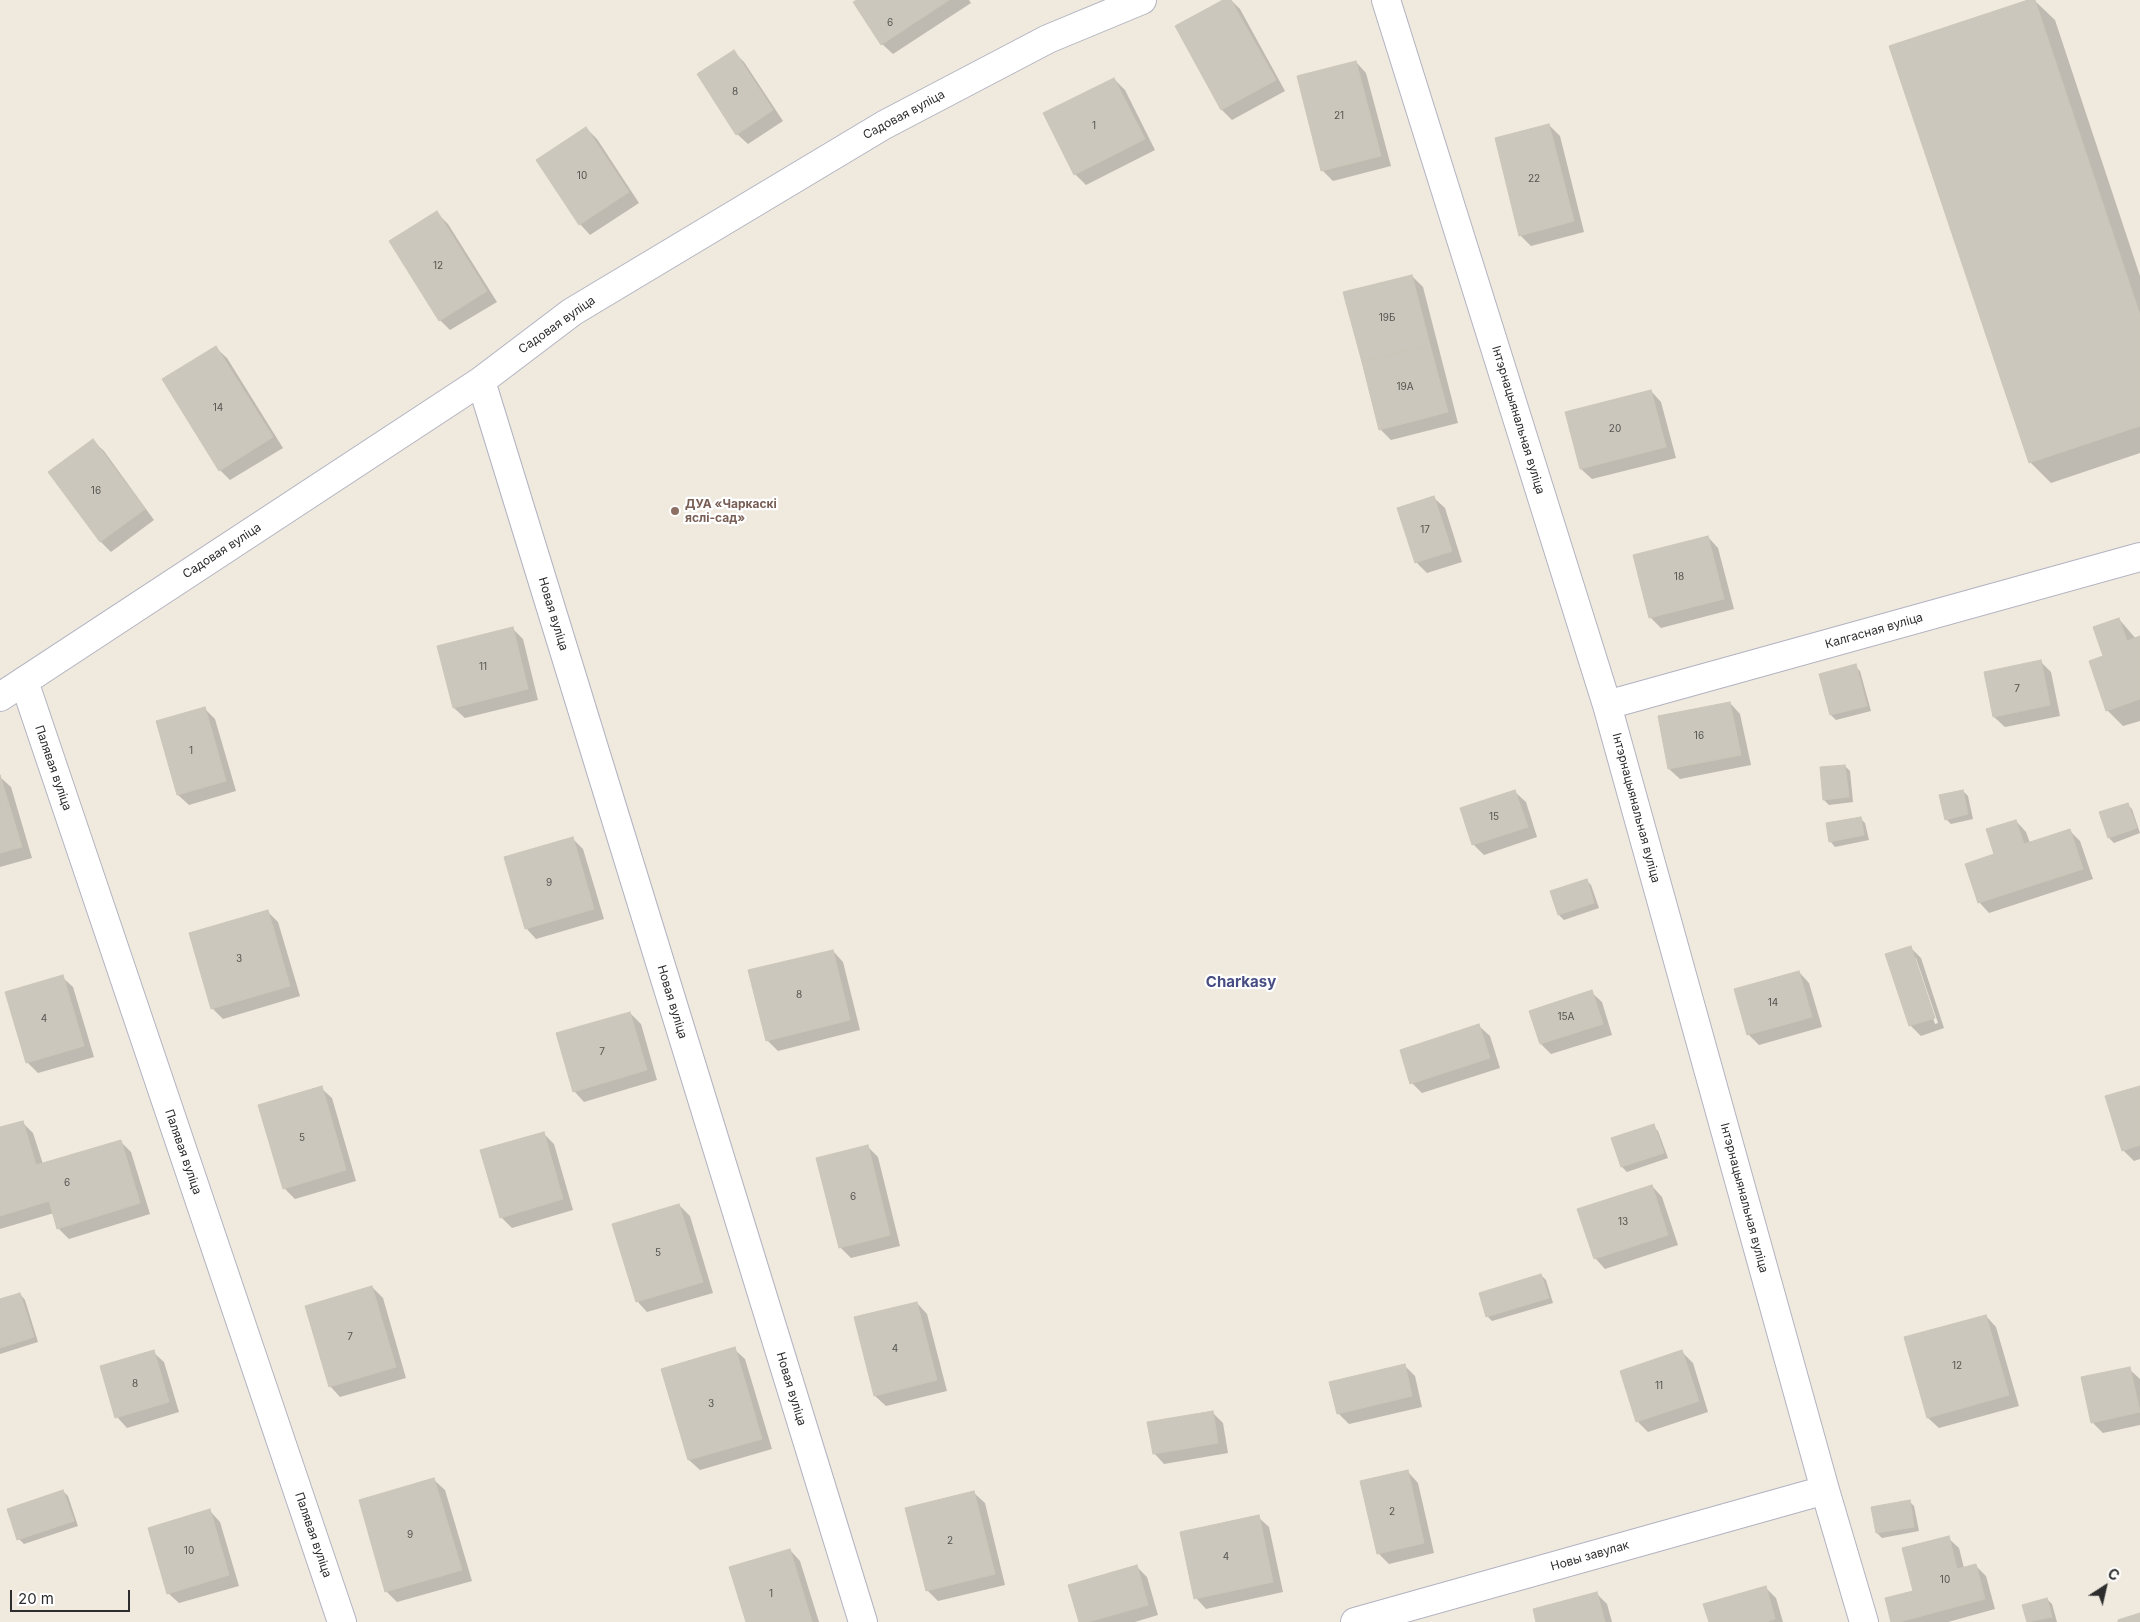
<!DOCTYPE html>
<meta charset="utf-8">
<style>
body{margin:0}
#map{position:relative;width:2140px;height:1622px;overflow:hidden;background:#efe9de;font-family:Inter,sans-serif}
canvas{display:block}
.north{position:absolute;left:2080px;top:1562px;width:50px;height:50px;-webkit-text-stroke:4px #fff;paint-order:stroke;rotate:35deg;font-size:14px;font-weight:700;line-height:20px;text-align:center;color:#2d2d2d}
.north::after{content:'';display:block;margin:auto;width:18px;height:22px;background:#2d2d2d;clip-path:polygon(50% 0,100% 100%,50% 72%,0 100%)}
.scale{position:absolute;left:10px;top:1590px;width:120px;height:22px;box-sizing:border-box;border:2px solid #2d2d2d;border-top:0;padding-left:6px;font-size:15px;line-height:18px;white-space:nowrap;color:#2d2d2d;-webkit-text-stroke:4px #fff;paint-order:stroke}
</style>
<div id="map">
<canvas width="2140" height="1622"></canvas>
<div class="north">С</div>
<div class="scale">20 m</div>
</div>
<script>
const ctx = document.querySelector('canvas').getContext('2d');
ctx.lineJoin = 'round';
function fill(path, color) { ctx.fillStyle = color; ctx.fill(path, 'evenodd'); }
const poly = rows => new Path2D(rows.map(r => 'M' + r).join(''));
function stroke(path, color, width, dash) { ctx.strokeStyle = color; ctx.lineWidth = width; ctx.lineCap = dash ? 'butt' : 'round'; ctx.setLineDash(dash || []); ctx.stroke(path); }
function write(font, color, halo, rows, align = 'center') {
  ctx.font = font + ' Inter,sans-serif'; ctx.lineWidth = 4.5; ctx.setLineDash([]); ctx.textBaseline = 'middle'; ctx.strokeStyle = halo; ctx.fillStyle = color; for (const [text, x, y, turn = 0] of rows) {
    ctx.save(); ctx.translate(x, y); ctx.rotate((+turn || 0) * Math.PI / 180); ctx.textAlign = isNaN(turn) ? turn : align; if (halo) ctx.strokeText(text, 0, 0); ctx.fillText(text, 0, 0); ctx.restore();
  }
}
const shadow = poly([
 [859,0,969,0,971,3,893,54,882,44],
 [1226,0,1231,0,1240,9,1285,91,1232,120,1222,110,1177,27],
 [2032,0,2034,0,2055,20,2140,276,2140,453,2051,483,2030,462],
 [733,51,744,62,783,121,748,144,737,134],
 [1356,62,1366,73,1391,166,1333,181,1322,170],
 [1114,79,1125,90,1155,150,1086,185,1075,174],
 [1549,125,1560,136,1584,232,1531,246,1520,235],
 [586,128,597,139,639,203,590,235,580,224],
 [437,213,448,224,497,302,450,330,440,320],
 [1412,276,1423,287,1458,423,1391,440,1380,429],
 [216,348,227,358,283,448,230,480,220,470],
 [1651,391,1661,402,1676,458,1592,479,1581,469],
 [93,441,104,451,154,520,111,552,100,541],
 [1434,498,1445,508,1462,562,1427,573,1416,562],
 [1708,537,1718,548,1734,609,1661,628,1650,617],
 [2119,619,2136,639,2140,637,2140,721,2123,726,2107,710,2105,656],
 [512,628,523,639,538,700,465,718,454,708],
 [2040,661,2051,672,2060,716,2005,727,1994,717,1985,673],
 [1855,666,1860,671,1871,711,1836,720,1831,715,1821,675],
 [1730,703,1740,714,1751,765,1680,779,1669,769],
 [205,709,215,719,236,791,189,805,178,795],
 [1845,766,1850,771,1853,802,1829,805,1824,800],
 [0,777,11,787,32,858,0,867],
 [1963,791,1968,796,1973,819,1951,824,1946,819],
 [1515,792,1526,802,1537,837,1484,855,1473,844],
 [2127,804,2132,809,2140,833,2114,843,2109,838],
 [1860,818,1865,823,1869,840,1835,847,1830,841],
 [2016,821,2026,832,2030,843,2069,830,2080,841,2093,879,1989,913,1979,902,1996,855],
 [572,838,583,849,604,919,536,939,526,928],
 [1586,880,1591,885,1599,908,1564,920,1559,915],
 [267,911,278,922,300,996,223,1019,212,1008],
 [1910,947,1921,958,1944,1028,1921,1036,1910,1025],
 [1913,958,1916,958,1938,1023,1935,1024],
 [833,951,843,962,860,1030,778,1051,767,1040],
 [1799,972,1809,983,1822,1027,1759,1045,1748,1034],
 [62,977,73,987,94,1057,38,1073,27,1062],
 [1591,992,1602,1002,1612,1035,1551,1054,1541,1044,1531,1012],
 [630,1013,641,1024,657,1080,584,1102,574,1091],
 [1479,1026,1490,1036,1500,1068,1422,1093,1412,1083],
 [2140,1087,2140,1159,2134,1161,2123,1150],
 [321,1088,332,1098,356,1181,295,1199,284,1188],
 [22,1122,33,1133,43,1164,120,1141,131,1152,150,1214,69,1239,58,1228,54,1213,0,1229,0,1129],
 [1653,1126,1658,1131,1668,1158,1627,1172,1622,1167],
 [543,1133,554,1144,573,1210,512,1228,501,1217],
 [867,1146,878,1157,900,1246,851,1258,840,1247],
 [1652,1186,1662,1197,1678,1245,1605,1269,1595,1258],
 [679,1205,690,1216,713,1293,647,1312,637,1301],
 [1541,1275,1546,1280,1553,1303,1492,1321,1487,1316],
 [372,1287,383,1298,406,1378,340,1397,330,1386],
 [20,1294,25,1300,38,1342,0,1354,0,1300],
 [917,1303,927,1314,947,1391,886,1406,875,1396],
 [1986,1316,1996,1327,2019,1406,1939,1428,1928,1418],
 [734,1349,745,1359,772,1449,700,1470,689,1460],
 [153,1352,164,1362,179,1412,127,1428,117,1417],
 [1682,1352,1693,1363,1708,1412,1648,1432,1637,1421],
 [1404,1365,1415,1376,1422,1407,1349,1424,1338,1413],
 [2129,1369,2140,1379,2140,1425,2103,1433,2092,1422],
 [1212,1412,1223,1423,1228,1453,1164,1464,1154,1453],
 [1408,1472,1418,1483,1434,1553,1389,1564,1378,1553],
 [434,1480,445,1490,472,1581,397,1602,387,1592,360,1501],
 [63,1491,68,1496,78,1526,24,1544,19,1539],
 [974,1493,985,1503,1005,1585,938,1601,928,1591,907,1509],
 [1909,1501,1914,1506,1919,1531,1882,1538,1877,1533,1873,1508],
 [210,1511,220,1522,239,1586,179,1603,168,1593],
 [1258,1517,1269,1527,1283,1592,1206,1609,1196,1598],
 [1948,1538,1959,1548,1964,1568,1975,1565,1986,1576,1995,1609,1948,1622,1892,1622,1915,1591],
 [790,1550,800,1561,819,1622,747,1622],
 [1136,1566,1147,1577,1158,1615,1135,1622,1080,1622],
 [1765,1587,1776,1598,1783,1622,1710,1622],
 [1597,1594,1607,1604,1612,1622,1538,1622],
 [2047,1599,2052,1604,2057,1622,2028,1622,2024,1606]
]);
const building = poly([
 [857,0,949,0,881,45,853,2,857,0],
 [1223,0,1231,0,1276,80,1221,110,1175,26,1223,0],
 [2028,0,2035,0,2140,315,2140,426,2029,463,1889,46,2028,0],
 [734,50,773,110,736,135,697,74,734,50],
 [1356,61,1381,156,1321,171,1297,76,1356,61],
 [1114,78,1145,139,1074,175,1043,113,1114,78],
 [1549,124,1574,221,1519,236,1495,138,1549,124],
 [586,127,629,192,579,225,536,160,586,127],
 [437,211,487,291,439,321,389,241,437,211],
 [1412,275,1430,345,1362,362,1343,292,1412,275],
 [1430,345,1448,412,1379,430,1362,362,1430,345],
 [216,346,273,437,219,471,162,379,216,346],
 [1651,390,1666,447,1580,469,1565,412,1651,390],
 [93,439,145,509,100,542,48,472,93,439],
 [1434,496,1452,551,1415,563,1397,508,1434,496],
 [1708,536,1724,599,1649,618,1633,555,1708,536],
 [2119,618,2127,641,2140,636,2140,699,2106,711,2089,661,2103,656,2093,627,2119,618],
 [513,627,528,689,453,708,437,646,513,627],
 [2041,660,2050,705,1993,717,1984,672,2041,660],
 [1856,664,1867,706,1830,715,1819,674,1856,664],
 [1730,702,1741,755,1668,769,1658,716,1730,702],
 [205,707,226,781,177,795,156,721,205,707],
 [1845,765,1849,797,1823,800,1820,767,1845,765],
 [0,775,22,847,0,853,0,775],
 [1515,790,1528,827,1472,845,1460,808,1515,790],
 [1963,790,1968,814,1945,820,1939,795,1963,790],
 [2128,803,2137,828,2108,838,2099,812,2128,803],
 [1861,817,1864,835,1829,842,1826,823,1861,817],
 [2016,820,2024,844,2070,829,2083,869,1978,903,1965,864,1994,854,1986,829,2016,820],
 [573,837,594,909,525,929,504,857,573,837],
 [1587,879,1594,903,1558,915,1550,891,1587,879],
 [268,910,290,986,211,1009,189,933,268,910],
 [1911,946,1935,1018,1909,1026,1885,954,1911,946],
 [833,950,850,1020,766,1041,748,970,833,950],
 [1799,971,1812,1017,1747,1035,1734,989,1799,971],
 [63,975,84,1046,26,1063,5,992,63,975],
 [1592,990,1603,1024,1540,1044,1529,1011,1592,990],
 [630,1012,647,1070,573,1092,556,1033,630,1012],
 [1479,1024,1490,1058,1410,1084,1400,1050,1479,1024],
 [322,1086,346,1170,283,1189,258,1105,322,1086],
 [2140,1086,2140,1145,2122,1151,2105,1096,2140,1086],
 [23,1121,36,1165,121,1140,140,1203,57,1229,49,1201,0,1216,0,1127,23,1121],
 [1654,1124,1664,1153,1621,1167,1611,1138,1654,1124],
 [544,1132,563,1199,500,1218,480,1150,544,1132],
 [868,1145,890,1235,839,1248,816,1158,868,1145],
 [1652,1185,1668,1235,1594,1259,1577,1209,1652,1185],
 [679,1204,703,1282,636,1302,612,1224,679,1204],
 [1541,1274,1549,1298,1486,1317,1479,1293,1541,1274],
 [372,1286,396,1367,329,1387,305,1306,372,1286],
 [20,1293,34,1337,0,1348,0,1299,20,1293],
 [917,1302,937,1380,874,1396,854,1317,917,1302],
 [1986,1315,2009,1395,1927,1418,1904,1337,1986,1315],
 [735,1347,762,1439,688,1460,661,1369,735,1347],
 [154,1350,169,1402,115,1418,100,1366,154,1350],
 [1682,1350,1699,1401,1636,1422,1620,1371,1682,1350],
 [1405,1364,1412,1396,1337,1414,1329,1382,1405,1364],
 [2130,1367,2140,1412,2091,1423,2081,1377,2130,1367],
 [1213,1411,1218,1443,1153,1454,1147,1422,1213,1411],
 [1408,1470,1424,1543,1377,1554,1360,1481,1408,1470],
 [434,1478,462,1570,385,1592,359,1500,434,1478],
 [63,1490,74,1521,17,1540,7,1509,63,1490],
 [974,1491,995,1574,926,1591,905,1508,974,1491],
 [1910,1500,1914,1527,1876,1533,1871,1507,1910,1500],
 [210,1509,229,1575,167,1594,148,1528,210,1509],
 [1259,1515,1273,1582,1194,1599,1180,1532,1259,1515],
 [1949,1536,1957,1569,1976,1564,1985,1599,1899,1622,1891,1622,1885,1598,1913,1591,1902,1548,1949,1536],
 [790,1549,812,1622,746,1622,729,1567,790,1549],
 [1137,1565,1148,1605,1088,1622,1079,1622,1068,1585,1137,1565],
 [1766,1586,1775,1619,1766,1622,1709,1622,1703,1604,1766,1586],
 [1597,1592,1605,1622,1536,1622,1533,1609,1597,1592],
 [2047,1598,2052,1617,2027,1622,2022,1605,2047,1598],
 [2140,1613,2140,1622,2118,1622,2118,1620,2140,1613]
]);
const minor = poly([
 [1386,0,1607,705,1825,1490,1864,1622],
 [481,381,863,1622],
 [24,681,342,1622],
 [0,697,481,381,572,312,884,125,1048,39,1142,0],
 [1607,705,2140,557],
 [1355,1622,1825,1490]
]);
const markers = [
 [675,511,5,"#8d6e63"]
];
const numberNames = [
 ["6",890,23],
 ["8",735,92],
 ["21",1339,116],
 ["1",1094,126],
 ["10",582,176],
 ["22",1534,179],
 ["12",438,266],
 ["19Б",1387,318],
 ["19А",1405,387],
 ["14",218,408],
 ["20",1615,429],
 ["16",96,491],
 ["17",1425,530],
 ["18",1679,577],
 ["11",483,667],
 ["7",2017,689],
 ["16",1699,736],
 ["1",191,751],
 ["15",1494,817],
 ["9",549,883],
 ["3",239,959],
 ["8",799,995],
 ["14",1773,1003],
 ["15А",1566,1017],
 ["4",44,1019],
 ["7",602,1052],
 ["5",302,1138],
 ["6",67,1183],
 ["6",853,1197],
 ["13",1623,1222],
 ["5",658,1253],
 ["7",350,1337],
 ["4",895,1349],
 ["12",1957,1366],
 ["8",135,1384],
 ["11",1659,1386],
 ["3",711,1404],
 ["2",1392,1512],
 ["9",410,1535],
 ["2",950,1541],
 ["10",189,1551],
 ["4",1226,1557],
 ["10",1945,1580],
 ["1",771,1594]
];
const streetNames = [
 ["Садовая вуліца",904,115,-28],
 ["Садовая вуліца",557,325,-35],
 ["Інтэрнацыянальная вуліца",1518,420,73],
 ["Садовая вуліца",222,551,-33],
 ["Новая вуліца",553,614,73],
 ["Калгасная вуліца",1874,631,-16],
 ["Палявая вуліца",53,768,71],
 ["Інтэрнацыянальная вуліца",1636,808,75],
 ["Новая вуліца",672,1002,73],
 ["Палявая вуліца",183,1152,71],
 ["Інтэрнацыянальная вуліца",1744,1198,75],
 ["Новая вуліца",791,1389,73],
 ["Палявая вуліца",313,1535,71],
 ["Новы завулак",1590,1556,-16]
];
const educationNames = [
 ["ДУА «Чаркаскі",685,504],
 ["яслі-сад»",685,518]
];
const quarterNames = [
 ["Charkasy",1241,982]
];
fill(shadow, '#0003');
fill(building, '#cbc7bc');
stroke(building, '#cbc6b7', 1);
stroke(minor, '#b2b3c1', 30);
stroke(minor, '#fff', 28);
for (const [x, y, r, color] of markers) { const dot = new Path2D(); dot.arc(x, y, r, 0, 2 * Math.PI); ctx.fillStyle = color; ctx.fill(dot); stroke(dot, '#fff', 2); }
write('10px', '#545451', null, numberNames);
write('12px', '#2d2d2d', '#fff', streetNames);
write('bold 12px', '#785e54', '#fff', educationNames, 'left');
write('bold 15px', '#484d83', '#fff', quarterNames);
</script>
